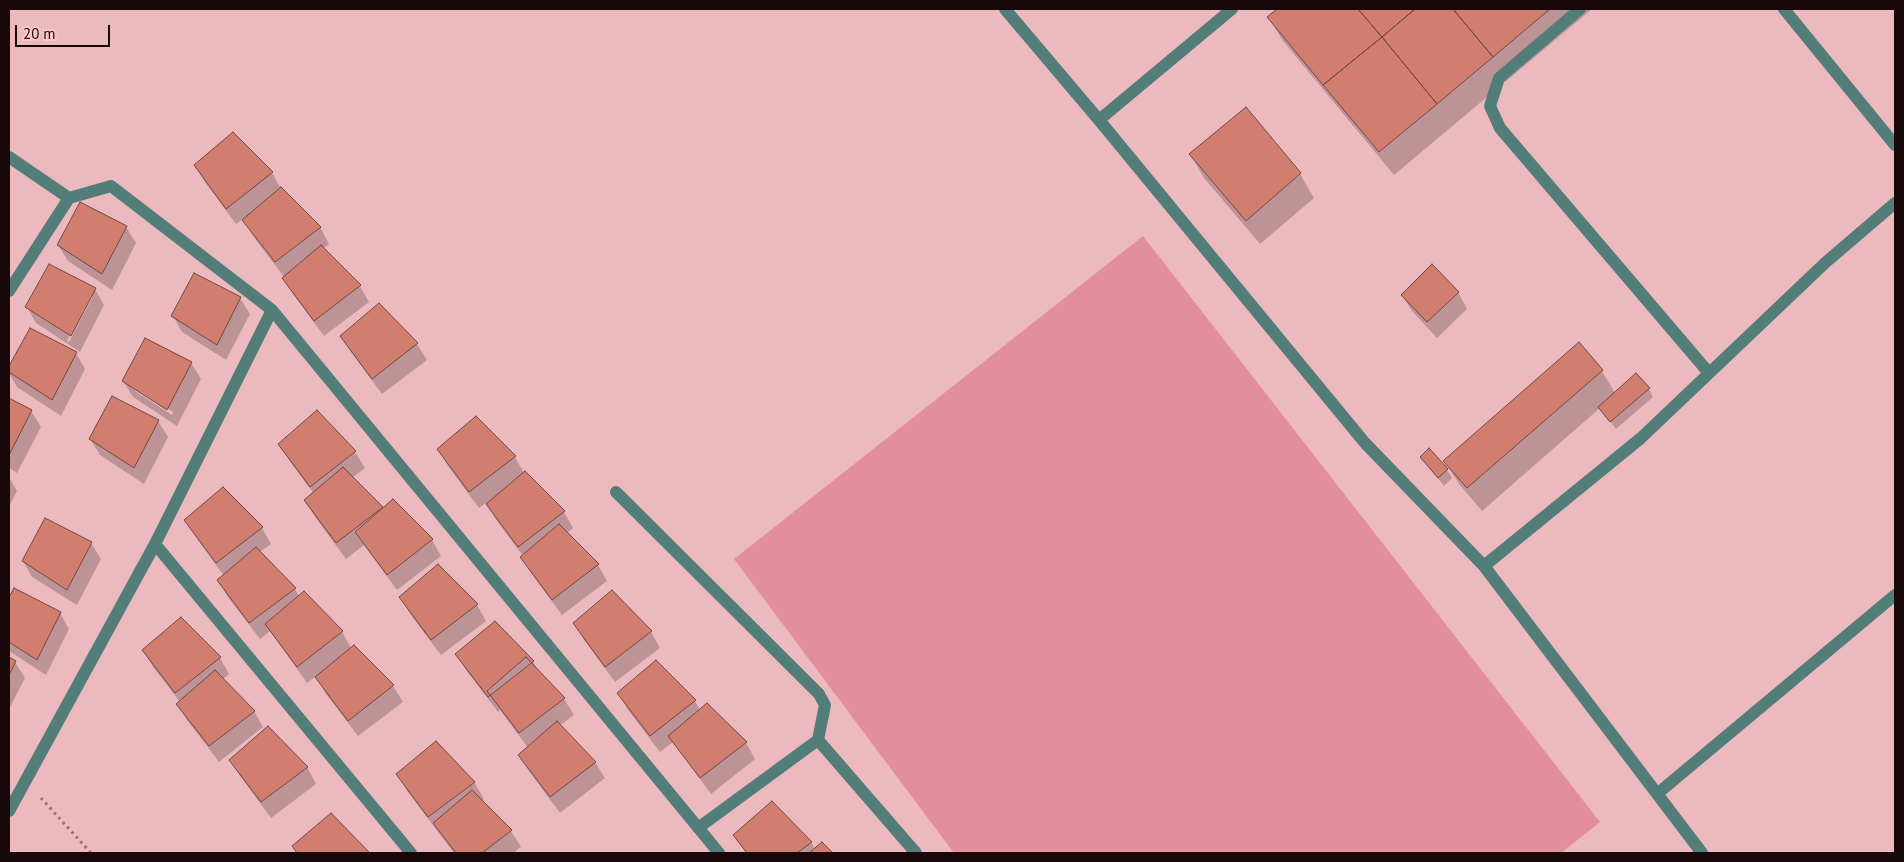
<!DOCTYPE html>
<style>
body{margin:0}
#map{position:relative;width:1904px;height:862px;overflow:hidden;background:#ecb9bf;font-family:"PT Sans",sans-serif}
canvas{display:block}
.frame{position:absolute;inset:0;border:10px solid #18080a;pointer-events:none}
.scale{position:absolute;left:15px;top:25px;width:95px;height:22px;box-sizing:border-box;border:2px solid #18080a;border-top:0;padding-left:6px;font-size:15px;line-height:18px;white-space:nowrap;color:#18080a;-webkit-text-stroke:4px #f9c6cc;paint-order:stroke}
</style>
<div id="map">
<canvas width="1904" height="862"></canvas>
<div class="frame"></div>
<div class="scale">20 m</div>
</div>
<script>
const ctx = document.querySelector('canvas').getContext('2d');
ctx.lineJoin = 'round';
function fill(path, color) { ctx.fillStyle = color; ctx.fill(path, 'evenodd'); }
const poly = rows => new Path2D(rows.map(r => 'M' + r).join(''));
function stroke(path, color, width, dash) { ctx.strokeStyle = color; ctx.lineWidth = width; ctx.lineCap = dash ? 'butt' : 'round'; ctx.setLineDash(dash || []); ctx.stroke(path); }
const green = poly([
 [1143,236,1600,822,1561,853,954,853,734,559]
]);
const shadow = poly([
 [1279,9,1592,9,1394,175,1283,41,1269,18],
 [1246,108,1300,174,1314,198,1260,244,1204,178,1191,155],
 [233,134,272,173,281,189,320,227,329,244,323,249,360,286,369,302,324,336,293,294,284,277,253,236,243,219,236,224,205,182,196,166],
 [126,227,136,243,112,290,68,261,58,245],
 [95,289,104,305,80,352,36,323,27,307],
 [90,296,93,296,69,342,67,341],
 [1458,292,1467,309,1437,338,1412,311,1402,295],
 [240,298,250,314,226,360,182,332,173,316],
 [379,304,417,344,427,360,382,394,351,352,341,336],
 [30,330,76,353,85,369,61,416,17,387,9,373,9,368],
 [191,363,201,379,177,426,133,397,123,381],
 [135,388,173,412,172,415,135,391],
 [1602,371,1615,393,1649,389,1653,397,1616,429,1600,408,1482,511,1459,484,1445,461],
 [9,399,31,411,41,427,17,473,9,468],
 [317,412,355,452,365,468,352,478,383,509,432,540,441,556,397,590,364,545,346,559,315,517,306,500,314,494,289,460,280,444],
 [476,418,515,457,524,473,564,512,573,528,567,533,598,565,607,581,562,615,531,573,522,557,523,556,497,521,486,503,479,508,448,466,438,450],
 [158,421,168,437,144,484,100,455,90,439],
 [1429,450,1447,470,1452,478,1444,486,1421,457],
 [9,477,17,491,9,507],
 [185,520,262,528,271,544,260,552,295,589,299,596,304,592,342,632,352,649,354,647,393,686,403,702,358,736,326,694,316,676,307,683,270,631,260,639,228,597,219,581,224,576,195,536],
 [91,543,101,559,77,605,32,577,23,561],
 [438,566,477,605,486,621,441,655,410,614,401,597],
 [14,590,60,613,69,629,46,675,9,651,9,600],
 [181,619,220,658,229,674,222,680,254,711,263,727,219,762,187,720,178,704,180,702,153,667,144,651],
 [495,622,533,662,540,674,564,699,574,715,559,726,595,762,605,778,560,813,529,771,519,755,528,748,500,710,498,712,466,670,457,654],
 [575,624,651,632,660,648,615,682,584,640],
 [9,658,15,662,25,678,9,709],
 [656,661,695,701,700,710,707,704,746,743,755,759,711,794,673,742,660,752,628,710,619,693],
 [231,760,307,767,316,784,271,818,240,776],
 [398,774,474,782,484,799,481,800,511,831,521,847,513,853,454,853,407,791],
 [331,814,369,853,298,853,294,846],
 [735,835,811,842,815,850,822,844,831,853,746,853]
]);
const building = poly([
 [1277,9,1358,9,1382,37,1323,85,1267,17,1277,9],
 [1358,9,1415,9,1382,37,1358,9],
 [1415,9,1453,9,1493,57,1437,104,1382,37,1415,9],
 [1453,9,1550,9,1493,57,1453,9],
 [1382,37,1437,104,1379,152,1323,85,1382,37],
 [1246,107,1301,173,1246,221,1189,154,1246,107],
 [233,132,273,172,226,209,194,165,233,132],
 [281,187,321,227,275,262,242,220,281,187],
 [80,202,127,226,102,274,57,245,80,202],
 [321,245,361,285,314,321,282,278,321,245],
 [49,264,96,288,71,336,25,307,49,264],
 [1432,264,1459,292,1427,322,1401,295,1432,264],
 [194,273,241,297,217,345,171,316,194,273],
 [379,303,418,343,372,379,340,336,379,303],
 [30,328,77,352,52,400,9,372,9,366,30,328],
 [145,338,192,362,167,410,122,381,145,338],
 [1579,342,1603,370,1467,488,1443,461,1579,342],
 [1636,373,1650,388,1610,422,1598,407,1636,373],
 [112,396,159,420,134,468,89,439,112,396],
 [9,398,32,410,9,455,9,398],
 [317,410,356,451,310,487,278,444,317,410],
 [476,416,516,456,469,492,437,449,476,416],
 [1429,448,1448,469,1438,478,1420,457,1429,448],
 [343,467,383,507,336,543,304,500,343,467],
 [525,471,565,511,518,547,486,504,525,471],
 [223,487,263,527,216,563,184,520,223,487],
 [393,499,433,539,387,575,355,532,393,499],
 [45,518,92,542,67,590,22,561,45,518],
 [559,524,599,564,552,600,520,557,559,524],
 [256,547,296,588,249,623,217,580,256,547],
 [438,564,478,604,431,640,399,597,438,564],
 [14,588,61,612,37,660,9,642,9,597,14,588],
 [612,590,652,631,605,667,573,623,612,590],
 [304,591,343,631,297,667,265,624,304,591],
 [181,617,221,657,175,693,142,650,181,617],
 [495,621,534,661,488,697,455,654,495,621],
 [354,645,394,685,348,721,315,677,354,645],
 [9,657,16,661,9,675,9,657],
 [526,657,565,698,519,733,487,691,526,657],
 [656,660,696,700,650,736,617,693,656,660],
 [215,670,255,711,209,746,176,704,215,670],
 [707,703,747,742,700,778,668,736,707,703],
 [557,721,596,762,550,797,518,755,557,721],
 [268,726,308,767,261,802,229,760,268,726],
 [436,741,475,782,428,817,396,774,436,741],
 [472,790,512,830,482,853,456,853,433,823,472,790],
 [772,801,812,842,797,853,747,853,733,835,772,801],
 [331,813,370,853,297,853,292,846,331,813],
 [822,842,833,853,809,853,822,842]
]);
const path = poly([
 [41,798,91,853]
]);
const minor = poly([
 [1005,9,1099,120,1365,443,1484,566,1702,853],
 [1580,9,1499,78,1490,106,1500,128,1709,373],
 [1784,9,1895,145],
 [1099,120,1232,9],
 [9,157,69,198],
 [9,291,69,198,111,186,272,310,719,853],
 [616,492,819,694,825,705,818,740,698,828],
 [155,544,411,853],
 [1484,566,1641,438,1825,263,1895,203],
 [818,740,916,853],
 [1657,794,1895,595],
 [9,811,155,544,272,310]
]);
fill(green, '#e28f9b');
fill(shadow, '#0003');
fill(building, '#d17e70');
stroke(building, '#724841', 1);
stroke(path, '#957075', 3, [2.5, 4]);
stroke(minor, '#527d79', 12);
</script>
